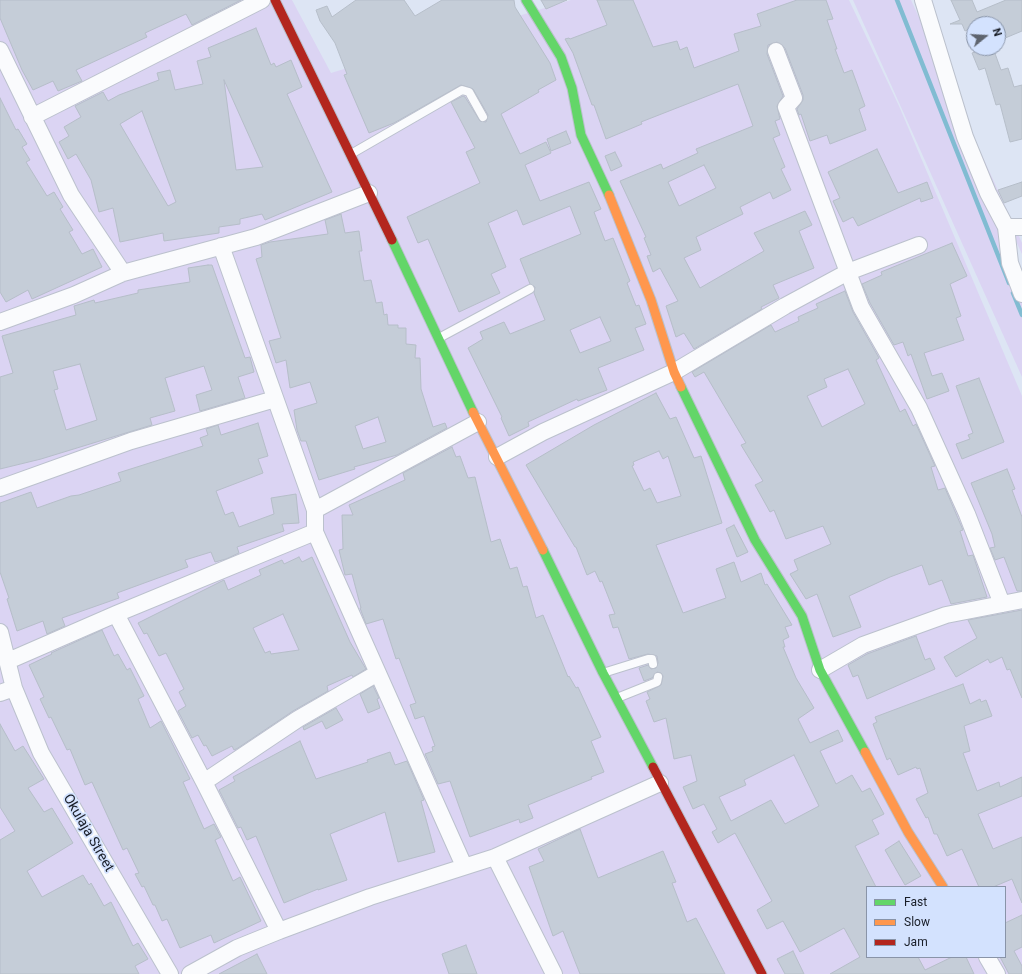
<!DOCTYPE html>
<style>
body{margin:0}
#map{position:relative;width:1022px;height:974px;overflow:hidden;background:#dde5f4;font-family:Roboto,sans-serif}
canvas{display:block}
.legend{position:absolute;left:866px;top:886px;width:140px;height:72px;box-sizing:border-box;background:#d3e2fe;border:1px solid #8994a8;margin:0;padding:5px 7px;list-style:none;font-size:12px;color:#191e28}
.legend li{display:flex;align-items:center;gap:8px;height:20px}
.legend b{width:20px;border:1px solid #8994a8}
.north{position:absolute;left:966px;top:16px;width:40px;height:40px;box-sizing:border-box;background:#d3e2fe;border:1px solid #8994a8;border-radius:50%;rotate:72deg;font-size:11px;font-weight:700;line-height:16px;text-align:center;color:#191e28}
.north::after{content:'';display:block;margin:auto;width:14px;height:18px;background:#5e646f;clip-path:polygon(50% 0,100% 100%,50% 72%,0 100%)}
</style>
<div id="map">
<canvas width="1022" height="974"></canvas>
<ul class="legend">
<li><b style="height:5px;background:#63d668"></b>Fast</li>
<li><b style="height:5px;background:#ff974d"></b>Slow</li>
<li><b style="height:5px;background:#b3261e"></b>Jam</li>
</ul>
<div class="north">N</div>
</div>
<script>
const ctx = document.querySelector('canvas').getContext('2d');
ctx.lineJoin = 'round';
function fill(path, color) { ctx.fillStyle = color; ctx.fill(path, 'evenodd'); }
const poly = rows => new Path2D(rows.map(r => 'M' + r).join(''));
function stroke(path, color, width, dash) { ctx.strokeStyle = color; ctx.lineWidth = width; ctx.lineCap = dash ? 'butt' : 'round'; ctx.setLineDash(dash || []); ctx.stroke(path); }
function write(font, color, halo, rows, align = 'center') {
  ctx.font = font + ' Roboto,sans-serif'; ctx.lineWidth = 3.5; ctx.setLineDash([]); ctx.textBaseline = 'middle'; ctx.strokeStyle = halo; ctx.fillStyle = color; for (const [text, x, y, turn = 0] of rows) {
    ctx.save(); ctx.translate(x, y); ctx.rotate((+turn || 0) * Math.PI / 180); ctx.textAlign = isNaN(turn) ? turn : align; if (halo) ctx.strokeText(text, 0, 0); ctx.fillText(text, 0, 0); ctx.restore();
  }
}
const green = poly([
 [0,0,292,0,331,73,571,0,849,0,899,106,1022,396,1022,974,0,974],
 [867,887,1005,887,1005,957,867,957],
 [853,0,911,0,1022,243,1022,254,945,90,1022,280,1022,377]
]);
const stream = poly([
 [897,0,1009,283],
 [1013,293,1022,315]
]);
const building = poly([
 [0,0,241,0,192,25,186,14,145,33,147,37,76,70,82,81,58,91,53,81,33,90,22,70,0,18,0,0],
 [356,0,404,0,415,16,442,0,514,0,515,7,550,63,556,80,538,90,539,92,501,114,520,154,546,142,551,153,525,165,540,201,589,182,601,209,594,212,605,241,613,238,630,281,627,283,636,306,639,305,646,324,635,328,644,350,598,368,607,390,578,401,577,399,528,422,529,426,509,436,501,418,502,417,468,348,483,339,480,332,504,322,510,334,545,320,534,293,535,287,530,284,520,259,581,234,570,206,523,225,517,210,488,223,506,267,491,274,500,293,459,312,428,239,418,243,407,217,480,183,466,152,475,148,451,102,463,96,465,97,480,121,486,122,488,115,473,89,461,85,394,123,369,133,344,75,347,74,335,43,320,21,316,10,327,6,332,17,356,0],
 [600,317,611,341,580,353,570,330,600,317],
 [541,0,567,0,546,9,541,0],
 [597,0,633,0,653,47,677,41,680,50,687,47,694,68,739,51,734,34,761,26,757,14,797,0,826,0,833,19,827,20,837,49,835,49,844,73,852,70,865,106,859,109,866,130,830,144,827,135,810,141,801,114,799,115,797,109,803,100,803,95,785,48,777,42,768,45,767,54,783,96,777,106,780,119,775,121,780,135,773,138,785,167,781,169,791,190,773,199,770,192,740,207,743,214,696,237,701,250,684,258,700,288,764,251,754,233,805,211,812,225,799,231,814,268,773,285,779,298,761,307,762,309,694,349,684,333,676,337,666,306,678,301,660,268,653,272,647,256,651,255,644,238,646,237,620,181,661,164,663,169,698,153,696,149,753,126,738,84,641,122,642,124,606,139,594,105,592,105,573,53,565,39,569,38,570,39,607,25,597,0],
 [704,165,716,188,679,206,668,182,704,165],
 [951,0,972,0,977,12,1006,0,1022,0,1022,31,998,41,998,24,974,24,974,27,965,31,962,24,950,24,960,20,951,0],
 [256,28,271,65,274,63,276,67,291,60,302,87,287,94,332,192,265,220,262,214,240,219,240,224,219,227,219,233,164,241,163,233,120,242,113,208,99,212,91,180,76,154,68,159,59,142,69,136,64,127,81,117,75,106,103,92,108,101,119,95,159,80,157,73,170,70,175,90,203,84,197,61,211,57,208,48,256,28],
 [224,80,263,167,236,170,224,80],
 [142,111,176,202,168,206,120,124,142,111],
 [973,48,993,48,1001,70,1008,68,1014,87,1022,85,1022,139,1010,142,1000,104,996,105,985,68,979,70,972,53,975,52,973,48],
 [0,98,16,130,18,129,27,144,22,147,30,160,26,162,47,196,54,192,63,207,60,209,73,230,69,232,82,254,93,249,102,267,32,299,28,290,6,302,0,292,0,98],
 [566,131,571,143,551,151,547,139,566,131],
 [877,149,898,193,927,182,933,198,921,202,920,198,858,226,853,217,843,222,833,201,840,198,828,172,877,149],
 [615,152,622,166,611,171,605,156,615,152],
 [1022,182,1022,196,1004,203,998,190,1022,182],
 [341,214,345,233,359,231,362,251,359,251,364,281,371,280,376,303,382,302,384,315,387,314,388,325,398,325,398,328,406,328,406,344,416,345,415,358,420,358,421,389,433,427,445,423,447,428,397,455,354,467,355,469,319,480,306,441,301,441,297,430,294,410,317,403,310,382,290,388,286,360,276,363,269,341,281,338,256,259,262,257,261,245,270,242,328,234,325,220,341,214],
 [378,417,386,442,363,449,355,426,378,417],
 [952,243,967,276,950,284,961,316,956,318,964,340,924,353,932,376,942,373,949,391,927,399,911,354,908,356,903,342,894,345,870,303,862,284,882,275,881,272,952,243],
 [208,265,212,265,245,358,250,357,254,372,238,377,245,398,200,411,196,395,212,390,204,366,165,378,175,411,150,418,152,425,41,459,0,469,0,377,13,373,2,336,76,315,74,306,94,300,95,303,138,293,138,290,190,282,188,268,208,265],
 [80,364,97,420,66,430,54,390,58,389,53,371,80,364],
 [845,291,853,312,879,358,876,360,900,412,905,409,913,426,916,424,935,466,931,467,938,490,945,488,963,530,960,531,968,556,973,555,987,597,951,604,942,580,929,585,922,565,890,577,849,596,861,627,833,637,817,594,806,599,790,574,798,570,794,560,831,544,823,526,786,539,774,510,770,512,755,485,763,481,741,445,746,443,704,372,695,377,692,372,771,325,775,332,799,321,798,317,818,308,816,304,845,291],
 [848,369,865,404,822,427,807,396,827,387,824,379,848,369],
 [979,378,1004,442,962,459,956,444,970,439,968,435,973,433,956,386,979,378],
 [656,393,670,419,676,417,694,458,701,456,722,523,656,545,683,613,726,598,716,569,734,562,741,582,761,573,765,585,767,584,792,625,785,627,789,637,783,640,785,647,783,647,796,678,814,708,798,719,810,743,838,730,843,741,820,751,836,784,852,775,862,792,870,788,884,814,872,820,879,834,855,846,876,887,867,887,867,957,918,957,925,970,952,957,966,957,974,974,830,974,860,957,844,928,800,952,783,921,767,929,757,910,772,901,735,833,718,843,712,832,717,829,704,804,693,809,683,787,697,781,691,755,674,759,666,718,654,722,646,701,650,699,647,692,661,685,663,676,661,673,657,672,652,678,644,681,639,668,648,665,651,669,656,668,658,663,657,656,648,654,629,659,618,627,613,628,609,615,615,614,602,581,600,582,595,571,587,575,576,547,575,547,526,465,594,425,656,393],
 [659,451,663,459,668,456,681,496,657,503,650,488,644,491,632,466,634,465,633,462,659,451],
 [794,755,819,806,785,824,771,800,731,821,719,797,746,785,744,780,794,755],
 [258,423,268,456,258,459,263,473,216,491,225,515,233,512,239,527,274,514,271,498,296,494,299,523,282,524,284,531,237,547,239,553,226,559,215,562,211,552,185,560,188,567,117,593,119,598,62,618,65,626,47,634,43,621,17,631,7,599,9,598,0,572,0,503,31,492,37,508,71,496,79,495,121,481,118,473,203,446,200,438,208,435,206,429,218,425,221,435,258,423],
 [452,447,456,457,460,456,468,478,475,477,491,542,500,539,510,569,517,567,523,587,527,586,536,618,543,615,568,677,569,676,576,688,578,687,601,737,591,741,604,772,591,777,592,779,528,805,533,818,520,823,519,819,470,837,450,781,438,784,425,754,433,751,432,747,435,746,424,716,415,719,410,705,416,703,399,658,396,659,383,619,366,624,360,608,361,608,352,574,345,575,339,550,343,549,342,515,353,515,349,505,405,480,403,473,452,447],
 [1007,469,1015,489,1012,490,1022,517,1022,591,1017,591,1004,557,995,560,990,548,995,547,992,534,971,483,1007,469],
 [734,525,748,552,737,557,726,529,734,525],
 [299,557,302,562,312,557,350,642,366,669,353,677,352,675,327,686,328,691,293,711,238,748,234,750,232,746,212,756,206,745,204,746,198,735,192,738,178,711,186,706,179,692,184,689,166,653,159,656,147,633,144,634,138,623,224,580,228,590,261,575,259,570,282,560,284,564,299,557],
 [283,614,299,650,271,654,270,651,265,653,253,628,283,614],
 [1022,610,1022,698,1010,669,1007,670,1002,657,990,663,988,659,956,677,944,657,977,638,968,620,1022,610],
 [102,630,114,656,118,654,127,670,130,668,144,696,138,699,150,728,161,721,190,779,183,782,204,829,214,824,221,837,215,840,233,881,240,877,261,921,214,943,211,935,180,948,167,919,162,921,155,905,153,905,144,886,142,887,135,874,139,873,127,848,123,850,92,782,85,785,70,749,67,750,51,717,49,718,40,699,44,697,29,665,52,654,51,653,102,630],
 [916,636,925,660,930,658,935,669,867,699,858,675,853,677,848,665,867,654,916,636],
 [963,684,970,704,980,699,981,702,986,700,992,716,964,726,970,751,963,753,977,791,999,782,1000,787,1022,777,1022,796,978,814,993,849,1022,837,1022,903,1012,879,993,887,979,887,962,849,947,856,937,834,934,834,928,817,926,818,916,799,928,793,920,768,917,769,916,767,898,775,890,758,887,760,873,724,877,722,875,717,963,684],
 [373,686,379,698,377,699,380,708,368,713,360,694,373,686],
 [336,708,343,720,326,729,322,721,304,730,303,727,336,708],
 [0,724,15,751,23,746,44,779,28,788,44,812,52,808,73,843,27,871,42,897,83,875,89,885,91,883,104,906,111,902,133,946,138,943,148,959,135,966,139,974,0,974,0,840,15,831,0,807,0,724],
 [300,741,316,779,368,762,367,760,390,752,395,765,407,761,424,800,421,801,435,852,398,862,385,812,330,834,347,880,318,890,318,889,284,903,256,836,247,840,241,827,238,828,219,790,235,781,233,777,300,741],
 [580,829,598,878,663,851,676,882,672,883,687,922,696,918,725,974,580,974,563,931,553,936,529,867,544,861,538,849,580,829],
 [899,841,921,876,905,885,885,850,899,841],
 [1022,915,1022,947,1014,951,1022,966,1022,974,1009,974,1000,957,1005,957,1005,923,1022,915],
 [466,945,477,974,449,974,442,954,466,945],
 [793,951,804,974,785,974,777,959,793,951],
 [257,954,267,974,219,974,257,954]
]);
const lane = poly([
 [351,154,462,90,469,92,483,117],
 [439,338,530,289],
 [603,673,648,659,652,659,653,664],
 [617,698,657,682,658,677]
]);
const street = poly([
 [923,0,965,137,988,193,1006,227,1010,263,1022,294],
 [0,50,71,195,123,273],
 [776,51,794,98,786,107,861,307,919,408,967,514,1002,604],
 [32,117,262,0],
 [1006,227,1022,227],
 [221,246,315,510,315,532,464,866],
 [0,322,74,295,123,273,256,237,369,193],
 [497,457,543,432,674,372,785,306,848,272,919,245],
 [0,488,131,441,275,399],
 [315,510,478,422],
 [116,614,204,782,279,931],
 [0,632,14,688,41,753,170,974],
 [8,661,116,614,315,532],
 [820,670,863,645,946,615,1022,600],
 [0,693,14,688],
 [204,782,298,719,376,674],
 [495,857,554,974],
 [987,957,997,974],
 [190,974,237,948,279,931,370,897,495,857,660,783]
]);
const fast = poly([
 [526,0,561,57,572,88,581,135,609,195],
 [392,240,473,412],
 [681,387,755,540,802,616,820,670,865,752],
 [543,550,603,673,653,767]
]);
const slow = poly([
 [609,195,651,300,674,372,681,387],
 [473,412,543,550],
 [865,752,908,832,943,887]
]);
const jam = poly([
 [275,0,392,240],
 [653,767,762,974]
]);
const streetNames = [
 ["Okulaja Street",88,833,60]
];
fill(green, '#dbd4f3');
stroke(stream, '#81bcd2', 4.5);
fill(building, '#c5cdd8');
stroke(building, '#b6bec9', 1);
stroke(lane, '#bbc1cd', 10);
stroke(street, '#bbc1cd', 18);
stroke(fast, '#bbc1cd', 11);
stroke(slow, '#bbc1cd', 11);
stroke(jam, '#bbc1cd', 11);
stroke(lane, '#fafbfd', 8);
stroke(street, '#fafbfd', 16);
stroke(fast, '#63d668', 9);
stroke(slow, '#ff974d', 9);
stroke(jam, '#b3261e', 9);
write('14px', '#191e28', '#d3e2fe', streetNames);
</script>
